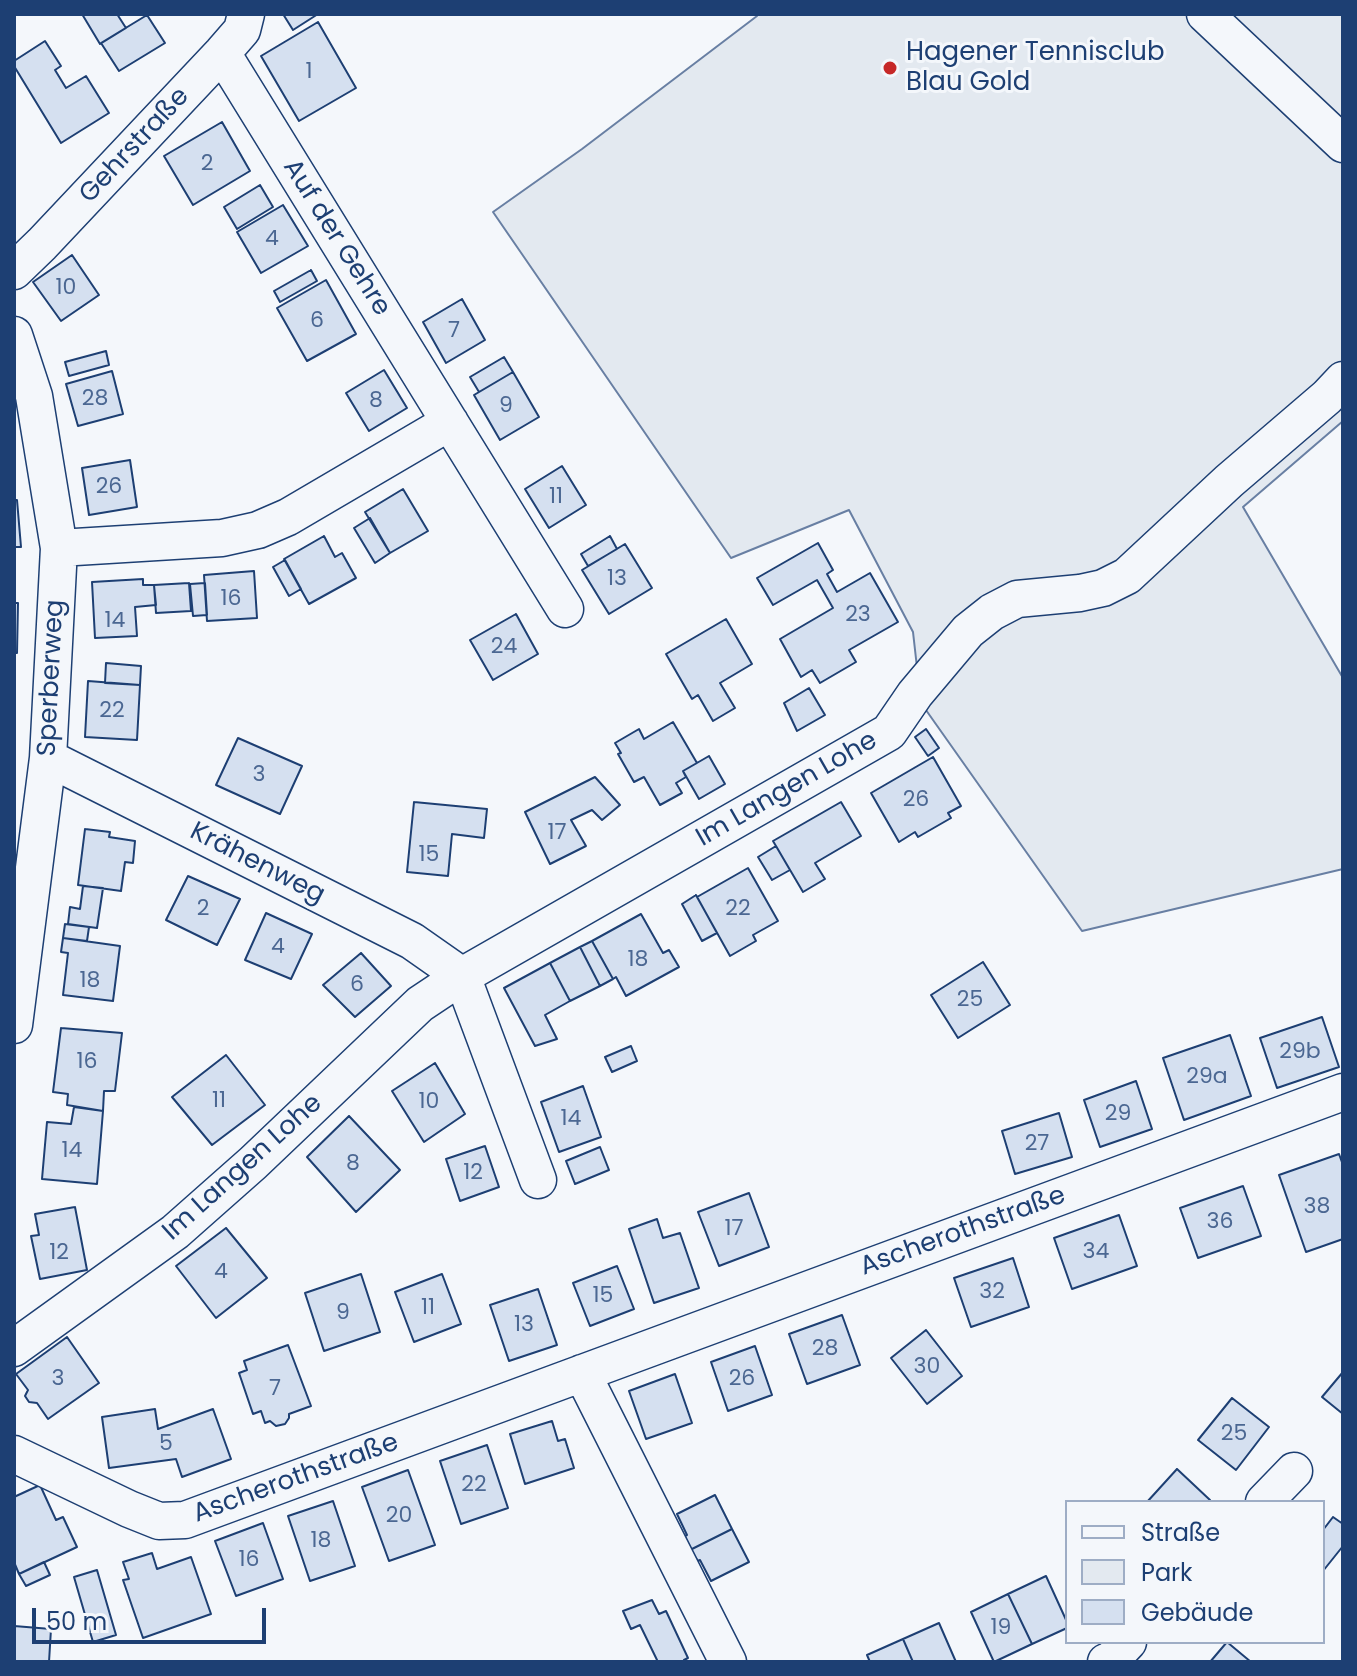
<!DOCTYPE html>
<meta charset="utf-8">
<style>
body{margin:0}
#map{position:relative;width:1357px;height:1676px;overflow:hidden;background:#f4f7fb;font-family:Poppins,sans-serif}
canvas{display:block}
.frame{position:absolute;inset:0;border:16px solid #1d3f73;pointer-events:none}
.legend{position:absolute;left:1065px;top:1500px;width:260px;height:144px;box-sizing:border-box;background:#f4f7fb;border:2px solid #9eadc5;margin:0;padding:10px 14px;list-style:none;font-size:24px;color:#1d3f73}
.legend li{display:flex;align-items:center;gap:16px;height:40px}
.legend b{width:40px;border:2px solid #9eadc5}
.scale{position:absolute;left:32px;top:1608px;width:234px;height:36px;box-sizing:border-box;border:4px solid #1d3f73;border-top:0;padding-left:10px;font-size:24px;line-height:28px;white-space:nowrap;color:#1d3f73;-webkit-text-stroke:6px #f4f7fb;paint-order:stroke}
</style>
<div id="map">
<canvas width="1357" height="1676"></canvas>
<div class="frame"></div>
<ul class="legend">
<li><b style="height:10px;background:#f4f7fb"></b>Straße</li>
<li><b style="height:22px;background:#e3e9f0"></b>Park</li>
<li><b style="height:22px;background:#d5e0f0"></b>Gebäude</li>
</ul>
<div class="scale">50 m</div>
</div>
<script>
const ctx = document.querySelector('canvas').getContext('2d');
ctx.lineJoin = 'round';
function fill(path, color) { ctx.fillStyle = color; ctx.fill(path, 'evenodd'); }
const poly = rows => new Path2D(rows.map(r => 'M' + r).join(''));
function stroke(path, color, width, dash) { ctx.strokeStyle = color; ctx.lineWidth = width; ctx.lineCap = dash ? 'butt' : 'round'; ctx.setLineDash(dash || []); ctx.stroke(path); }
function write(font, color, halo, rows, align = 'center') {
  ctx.font = font + ' Poppins,sans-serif'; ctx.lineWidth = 6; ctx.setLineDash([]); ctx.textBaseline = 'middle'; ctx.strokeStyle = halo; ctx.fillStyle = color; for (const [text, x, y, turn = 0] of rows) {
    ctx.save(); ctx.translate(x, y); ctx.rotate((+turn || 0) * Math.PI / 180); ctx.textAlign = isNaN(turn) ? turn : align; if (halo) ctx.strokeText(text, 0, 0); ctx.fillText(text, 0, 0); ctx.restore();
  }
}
const green = poly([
 [756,14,1343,14,1343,421,1243,507,1343,678,1343,869,1082,931,921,703,913,632,849,510,731,558,493,212,582,149,757,16,756,14]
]);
const building = poly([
 [82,14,117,14,126,28,100,44,82,14],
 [283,14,318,14,293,30,283,14],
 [147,15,165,43,119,71,101,43,147,15],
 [318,22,356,88,299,121,261,56,318,22],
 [45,41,61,66,55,70,66,88,86,76,109,113,61,143,14,66,14,61,45,41],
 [222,122,250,171,193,205,164,156,222,122],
 [260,185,273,207,237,229,224,207,260,185],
 [283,205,308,246,261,273,237,232,283,205],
 [72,255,99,295,61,321,33,282,72,255],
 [311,270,317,281,280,302,274,291,311,270],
 [326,280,356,334,307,361,277,308,326,280],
 [462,299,485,340,446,363,423,322,462,299],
 [106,351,109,365,69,376,65,362,106,351],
 [504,357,513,372,479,392,470,377,504,357],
 [384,370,407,408,369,431,346,393,384,370],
 [112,371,123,414,78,426,66,384,112,371],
 [513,372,539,417,500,440,474,395,513,372],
 [130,460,137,507,89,515,82,468,130,460],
 [562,466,586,505,549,528,525,489,562,466],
 [403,489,428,531,390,553,365,512,403,489],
 [14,500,17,500,21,547,14,547,14,500],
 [370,518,390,553,375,563,354,528,370,518],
 [324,536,335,557,342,553,356,578,309,604,284,559,324,536],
 [610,536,617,549,588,566,581,554,610,536],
 [818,543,833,570,827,574,837,592,870,573,898,622,849,650,856,662,820,683,812,670,801,677,780,639,833,608,817,580,773,605,757,578,818,543],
 [625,544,652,588,609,614,582,570,625,544],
 [285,560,301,589,289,596,273,567,285,560],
 [254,571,257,618,207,621,204,575,254,571],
 [143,579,143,585,154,585,156,605,135,607,137,636,95,638,92,582,143,579],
 [189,583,191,611,156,613,154,585,189,583],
 [205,583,207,615,193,616,190,584,205,583],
 [14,603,18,603,17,653,14,653,14,603],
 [516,614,538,654,493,680,470,640,516,614],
 [726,619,752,664,720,683,735,708,713,721,698,695,692,699,666,654,726,619],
 [106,663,141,666,140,685,105,683,106,663],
 [88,681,140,685,137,740,85,737,88,681],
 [809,688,825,715,797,731,784,703,809,688],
 [673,722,697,763,683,771,686,777,676,783,682,793,660,805,644,777,634,782,618,754,621,753,615,743,639,729,644,739,673,722],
 [926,729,939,748,928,756,915,737,926,729],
 [238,738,302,766,280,814,216,785,238,738],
 [709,756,725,784,699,799,683,771,709,756],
 [933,757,961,806,948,813,951,818,918,837,915,832,899,842,871,793,933,757],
 [595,777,620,805,602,820,592,810,571,820,586,846,550,864,525,812,595,777],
 [414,802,487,809,484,838,452,834,448,876,407,872,414,802],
 [841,802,861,836,815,863,825,879,803,892,773,841,841,802],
 [85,829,110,832,109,837,135,841,133,863,125,862,121,891,78,885,85,829],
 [776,846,790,870,772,880,758,857,776,846],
 [748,868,778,921,753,935,756,941,730,956,697,897,748,868],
 [188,876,240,899,217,945,166,920,188,876],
 [83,886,103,888,97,928,68,924,70,907,80,909,83,886],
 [696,895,717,933,702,941,682,904,696,895],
 [266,913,312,934,291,979,245,960,266,913],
 [641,914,663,953,669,950,679,967,626,996,616,977,613,979,592,941,641,914],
 [65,924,89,927,87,941,63,938,65,924],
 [63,938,120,946,113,1001,63,995,68,953,61,952,63,938],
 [592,941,613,979,600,986,580,947,592,941],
 [580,947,600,986,570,1001,550,963,580,947],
 [361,953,391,986,355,1017,323,985,361,953],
 [983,962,1010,1005,958,1038,931,995,983,962],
 [550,963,570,1001,545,1015,557,1039,535,1046,504,988,550,963],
 [1322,1017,1339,1067,1277,1088,1260,1038,1322,1017],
 [61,1028,122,1033,115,1091,104,1091,103,1111,67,1105,68,1094,53,1092,61,1028],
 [1230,1035,1251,1096,1184,1120,1163,1058,1230,1035],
 [631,1046,637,1061,612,1072,605,1057,631,1046],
 [226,1055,265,1105,212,1145,172,1097,226,1055],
 [435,1063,465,1114,424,1142,392,1091,435,1063],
 [1136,1081,1152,1129,1100,1147,1084,1100,1136,1081],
 [583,1086,601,1137,559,1152,541,1102,583,1086],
 [74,1107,103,1111,97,1184,42,1179,47,1122,71,1124,74,1107],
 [1059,1113,1072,1157,1015,1174,1002,1131,1059,1113],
 [349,1116,400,1170,356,1212,307,1157,349,1116],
 [485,1146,499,1187,460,1201,446,1159,485,1146],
 [600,1147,609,1170,575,1184,566,1161,600,1147],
 [1339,1154,1343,1165,1343,1239,1306,1252,1279,1175,1339,1154],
 [1243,1186,1261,1236,1198,1258,1180,1208,1243,1186],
 [749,1193,769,1247,719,1266,698,1212,749,1193],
 [75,1207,87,1270,40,1279,31,1236,39,1235,35,1214,75,1207],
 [1119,1215,1137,1266,1072,1289,1054,1238,1119,1215],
 [657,1219,663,1238,680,1233,699,1288,654,1303,629,1229,657,1219],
 [226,1228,267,1278,216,1318,176,1266,226,1228],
 [1013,1258,1029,1307,971,1327,954,1278,1013,1258],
 [617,1266,634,1309,590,1326,573,1283,617,1266],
 [361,1274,380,1332,324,1351,305,1293,361,1274],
 [442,1274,461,1324,414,1342,395,1292,442,1274],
 [538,1289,557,1345,509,1361,490,1305,538,1289],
 [842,1315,860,1365,807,1384,789,1334,842,1315],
 [926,1330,962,1376,927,1404,891,1358,926,1330],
 [67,1337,99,1383,48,1419,37,1403,29,1402,25,1396,28,1390,16,1374,67,1337],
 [288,1345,311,1406,289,1414,289,1418,285,1424,276,1426,270,1421,265,1423,261,1411,253,1414,239,1373,247,1370,244,1361,288,1345],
 [755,1346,772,1395,728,1411,711,1362,755,1346],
 [1343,1372,1343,1414,1322,1397,1343,1372],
 [675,1374,692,1423,646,1439,629,1391,675,1374],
 [1232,1398,1269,1427,1236,1470,1198,1440,1232,1398],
 [155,1409,158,1429,213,1409,231,1459,182,1477,176,1459,109,1468,102,1417,155,1409],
 [552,1421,558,1441,565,1439,574,1468,525,1484,510,1434,552,1421],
 [487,1445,508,1508,461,1524,440,1461,487,1445],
 [1177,1469,1210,1500,1209,1502,1147,1502,1177,1469],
 [408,1470,435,1545,389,1561,362,1487,408,1470],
 [40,1485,56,1520,63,1517,77,1547,19,1574,14,1562,14,1497,40,1485],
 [715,1495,732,1529,690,1550,685,1536,687,1535,677,1514,715,1495],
 [333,1501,355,1566,310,1581,288,1516,333,1501],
 [1333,1517,1343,1524,1343,1546,1323,1571,1323,1530,1333,1517],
 [263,1523,283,1579,236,1596,215,1541,263,1523],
 [732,1529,749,1562,711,1581,700,1560,698,1561,690,1550,732,1529],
 [152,1553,157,1569,191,1557,211,1614,143,1638,123,1580,129,1579,123,1562,152,1553],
 [44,1562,50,1575,26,1586,19,1574,44,1562],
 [97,1570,116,1635,93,1642,74,1577,97,1570],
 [1046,1576,1067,1622,1067,1628,1032,1644,1008,1594,1046,1576],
 [1008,1594,1032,1644,994,1662,971,1612,1008,1594],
 [652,1600,659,1614,666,1611,688,1658,684,1660,685,1662,658,1662,640,1625,631,1629,623,1611,652,1600],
 [939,1623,956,1662,913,1662,903,1639,939,1623],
 [14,1626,51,1629,49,1662,14,1662,14,1626],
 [903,1639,913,1662,870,1662,867,1655,903,1639],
 [1227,1642,1251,1662,1210,1662,1227,1642]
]);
const minor = poly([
 [1205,14,1343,144],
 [222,53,565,609],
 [14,271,42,244,222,53,242,30,246,14],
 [14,335,34,396,59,548,48,758,14,1025],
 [59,548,222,538,258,530,288,517,450,422],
 [48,758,412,941,462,976],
 [462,976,538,1180],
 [14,1348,175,1232,253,1163,420,1004,462,976,889,732,915,694,968,631,992,612,1017,599,1080,593,1103,588,1127,576,1229,481,1327,397,1343,380],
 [582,1373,728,1662],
 [14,1454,129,1509,159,1521,185,1520,1343,1092],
 [1264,1502,1294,1471],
 [1106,1662,1111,1660,1128,1642]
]);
const markers = [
 [890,68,8,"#c62828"]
];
const numberNames = [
 ["1",309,72],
 ["2",207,164],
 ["4",272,239],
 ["10",66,288],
 ["6",317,321],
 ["7",454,331],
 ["28",95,399],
 ["8",376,401],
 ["9",506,406],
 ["26",109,487],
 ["11",556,497],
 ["13",617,579],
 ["16",231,599],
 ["23",858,615],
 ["14",115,621],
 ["24",504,647],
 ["22",112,711],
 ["3",259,775],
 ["26",916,800],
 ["17",557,833],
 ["15",429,855],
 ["2",203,909],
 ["22",738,909],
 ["4",278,947],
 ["18",638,960],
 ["18",90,981],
 ["6",357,985],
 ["25",970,1000],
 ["29b",1300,1052],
 ["16",87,1062],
 ["29a",1207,1077],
 ["11",219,1101],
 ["10",429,1102],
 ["29",1118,1114],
 ["14",571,1119],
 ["27",1037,1144],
 ["14",72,1151],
 ["8",353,1164],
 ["12",473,1173],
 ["38",1317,1207],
 ["36",1220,1222],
 ["17",734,1229],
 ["34",1096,1252],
 ["12",59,1253],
 ["4",221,1272],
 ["32",992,1292],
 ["15",603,1296],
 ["11",428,1308],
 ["9",343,1313],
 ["13",524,1325],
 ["28",825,1349],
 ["30",927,1367],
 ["3",58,1379],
 ["26",742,1379],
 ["7",275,1389],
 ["25",1234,1434],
 ["5",166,1444],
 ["22",474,1485],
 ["20",399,1516],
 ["18",321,1541],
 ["16",249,1560],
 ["19",1001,1628]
];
const poiNames = [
 ["Hagener Tennisclub",906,53],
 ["Blau Gold",906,83]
];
const streetNames = [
 ["Gehrstraße",135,146,-47],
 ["Auf der Gehre",336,238,58],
 ["Sperberweg",52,678,-87],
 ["Im Langen Lohe",787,790,-30],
 ["Krähenweg",257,864,27],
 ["Im Langen Lohe",243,1168,-42],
 ["Ascherothstraße",963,1232,-20],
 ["Ascherothstraße",296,1479,-20]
];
fill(green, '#e3e9f0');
stroke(green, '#687fa3', 2);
fill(building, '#d5e0f0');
stroke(building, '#1d3f73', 2);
stroke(minor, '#1d3f73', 39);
stroke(minor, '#f4f7fb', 36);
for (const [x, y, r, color] of markers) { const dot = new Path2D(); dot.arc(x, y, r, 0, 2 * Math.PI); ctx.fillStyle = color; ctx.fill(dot); stroke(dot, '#f4f7fb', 3); }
write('22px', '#4b6792', null, numberNames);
write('26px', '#1d3f73', '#f4f7fb', poiNames, 'left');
write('26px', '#1d3f73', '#f4f7fb', streetNames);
</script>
